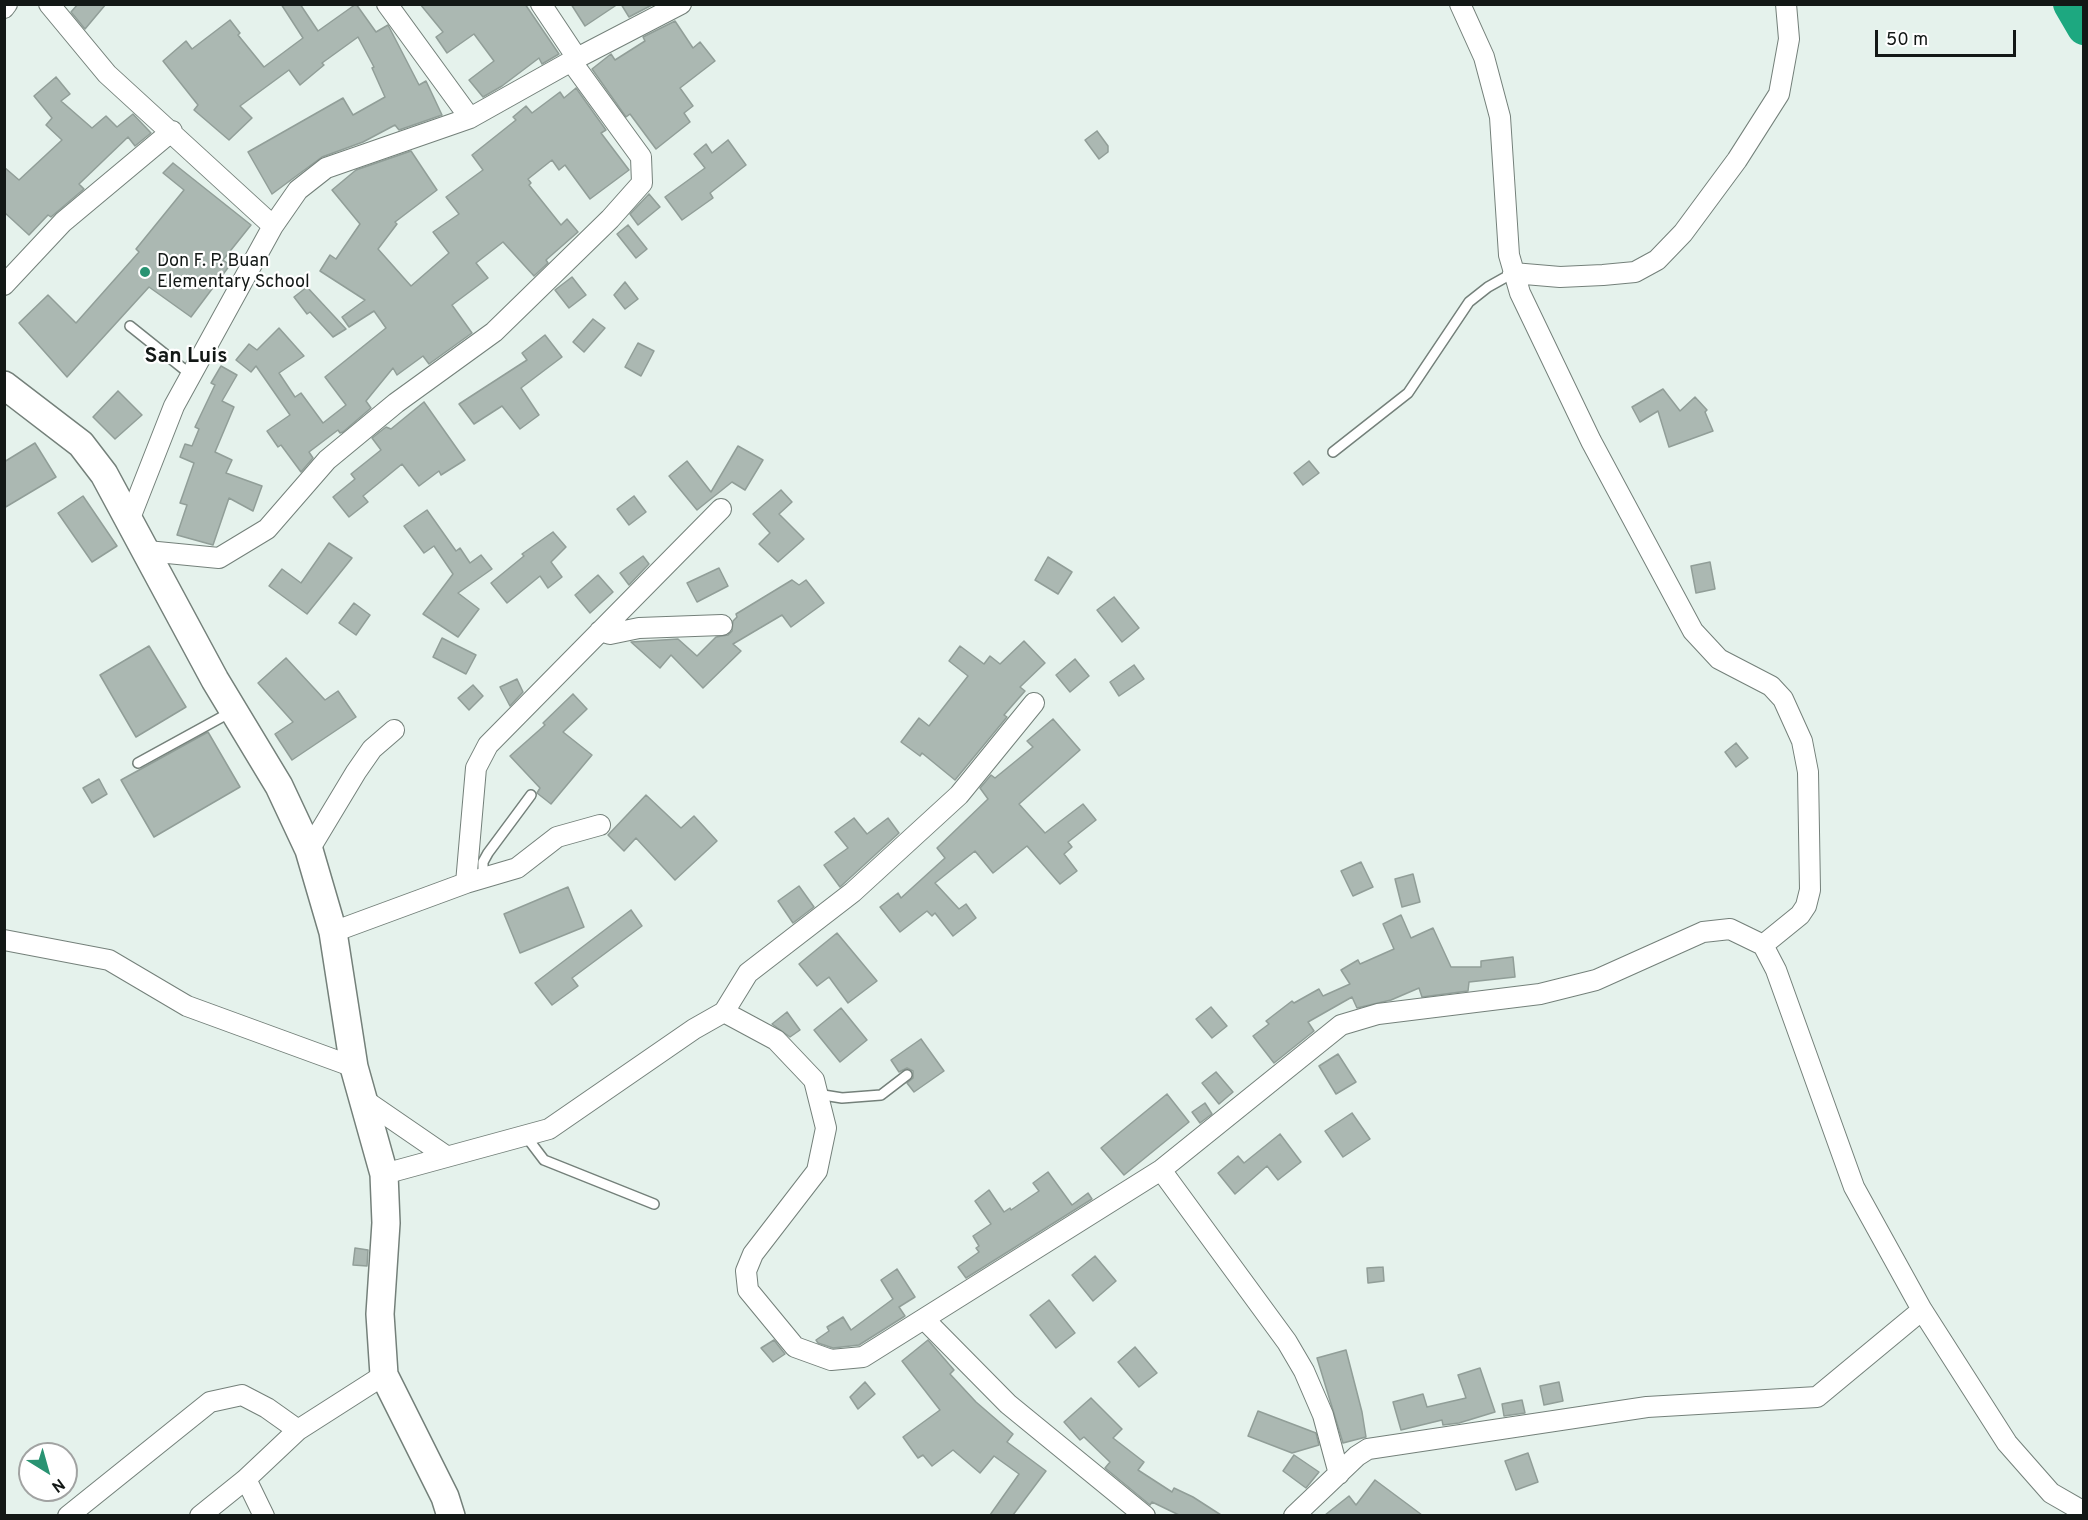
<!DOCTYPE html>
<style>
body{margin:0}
#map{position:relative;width:2088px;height:1520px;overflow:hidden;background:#e5f2ec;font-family:Overpass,sans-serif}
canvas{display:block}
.frame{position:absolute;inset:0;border:6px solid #131816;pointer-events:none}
.north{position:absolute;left:18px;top:1442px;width:60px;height:60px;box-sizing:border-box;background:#fff;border:2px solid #a1a3a2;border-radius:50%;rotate:143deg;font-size:16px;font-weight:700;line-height:24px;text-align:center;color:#131816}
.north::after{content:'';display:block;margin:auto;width:21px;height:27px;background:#299372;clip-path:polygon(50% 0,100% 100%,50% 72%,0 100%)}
.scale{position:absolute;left:1875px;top:30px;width:141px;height:27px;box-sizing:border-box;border:3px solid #131816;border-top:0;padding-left:8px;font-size:18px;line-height:21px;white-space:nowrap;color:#131816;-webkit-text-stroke:4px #fff;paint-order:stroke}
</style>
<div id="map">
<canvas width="2088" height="1520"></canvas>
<div class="frame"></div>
<div class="north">N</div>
<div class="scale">50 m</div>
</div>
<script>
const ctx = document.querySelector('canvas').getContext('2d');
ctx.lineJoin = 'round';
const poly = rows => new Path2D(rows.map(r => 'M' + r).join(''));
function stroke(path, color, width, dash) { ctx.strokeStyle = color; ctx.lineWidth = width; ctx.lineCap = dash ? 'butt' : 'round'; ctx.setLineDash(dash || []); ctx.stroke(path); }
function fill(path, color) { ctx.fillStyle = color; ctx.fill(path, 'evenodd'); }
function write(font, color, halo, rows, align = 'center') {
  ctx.font = font + ' Overpass,sans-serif'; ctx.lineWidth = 4.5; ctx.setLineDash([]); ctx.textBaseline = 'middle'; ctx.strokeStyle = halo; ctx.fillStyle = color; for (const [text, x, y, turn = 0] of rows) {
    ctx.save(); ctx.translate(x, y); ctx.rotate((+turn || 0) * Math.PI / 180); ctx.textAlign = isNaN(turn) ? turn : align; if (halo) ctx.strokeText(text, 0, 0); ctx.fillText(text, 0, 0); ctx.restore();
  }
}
const river = poly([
 [2070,4,2084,28]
]);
const building = poly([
 [78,4,106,4,85,29,71,12,78,4],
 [281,4,300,4,318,31,356,4,376,32,388,25,419,85,426,81,442,115,399,130,395,125,363,142,322,157,272,194,248,152,343,98,353,115,385,97,372,68,374,67,358,37,322,63,324,65,300,85,289,70,240,106,252,118,229,140,194,110,198,105,163,61,186,41,192,49,230,20,240,33,238,35,264,67,303,38,281,4],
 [420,4,525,4,559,54,542,64,539,58,502,86,483,97,469,80,494,61,474,34,447,53,436,37,443,32,420,4],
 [571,4,618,4,585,26,571,4],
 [621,4,652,4,652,5,629,17,621,4],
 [675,21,693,48,700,42,715,61,680,88,693,106,684,113,690,122,656,149,630,114,626,117,592,69,611,54,615,60,645,41,643,37,675,21],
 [56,77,70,94,61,101,92,128,106,116,117,127,133,114,151,133,135,146,128,137,79,184,84,189,51,217,48,215,29,235,4,212,4,167,19,180,62,140,46,125,52,118,34,96,56,77],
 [576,88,606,130,601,133,629,170,590,199,565,165,559,170,552,160,528,179,531,183,529,185,561,225,567,219,578,232,546,260,548,263,534,276,503,242,476,263,488,278,452,305,472,333,429,364,423,356,397,375,393,368,366,401,371,408,343,432,340,433,338,430,309,452,313,458,301,472,281,445,278,447,267,431,290,415,256,366,251,372,236,360,249,344,257,350,279,328,304,356,279,373,295,397,301,393,323,423,346,405,325,377,386,328,374,311,349,327,342,317,365,300,320,271,330,255,336,259,360,224,332,190,356,170,411,151,437,190,395,222,397,224,378,249,411,286,449,253,433,232,459,214,446,197,483,170,472,155,516,120,513,117,526,106,532,113,560,92,564,98,576,88],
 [1097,131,1108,146,1108,152,1099,159,1085,140,1097,131],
 [728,140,746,165,710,193,713,198,682,220,665,197,705,168,694,154,706,144,712,153,728,140],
 [173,163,251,225,223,260,230,265,191,317,149,287,67,377,19,323,48,295,76,323,139,252,136,249,184,190,163,173,173,163],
 [649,194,660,207,638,225,630,214,649,194],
 [628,225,647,249,636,258,617,234,628,225],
 [572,277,586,295,569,308,555,290,572,277],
 [625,282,638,299,625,309,614,295,625,282],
 [307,287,346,329,333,337,310,312,307,314,294,297,307,287],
 [593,319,605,328,584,352,573,342,593,319],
 [545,335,562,357,521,388,539,415,520,429,502,406,474,424,459,404,527,360,522,353,545,335],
 [638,343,654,351,641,376,625,367,638,343],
 [221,366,237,375,222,401,234,407,215,452,232,460,226,473,262,486,253,511,229,498,213,545,177,535,187,505,180,503,194,463,180,457,185,444,192,446,199,429,195,427,215,385,211,383,221,366],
 [1663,389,1680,411,1695,397,1707,410,1705,412,1713,431,1669,447,1658,411,1640,422,1632,407,1663,389],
 [118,391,142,415,115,439,93,417,118,391],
 [424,402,465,460,441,475,439,471,419,486,402,464,363,496,368,502,349,517,333,497,355,479,351,474,381,450,372,438,386,427,391,429,424,402],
 [35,443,56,477,4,508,4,462,35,443],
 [738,446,763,460,745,490,732,482,697,510,669,476,687,461,711,492,738,446],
 [1309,461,1319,473,1303,485,1294,473,1309,461],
 [781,490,792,502,779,514,804,539,778,562,759,544,770,533,753,514,781,490],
 [83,496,117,546,92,562,58,513,83,496],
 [634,496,646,512,629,525,617,509,634,496],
 [427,510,456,551,460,548,470,563,481,555,492,569,458,593,479,609,458,637,423,614,453,574,434,546,424,553,404,526,427,510],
 [553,532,566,547,551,562,562,577,548,588,540,576,507,603,491,583,524,556,522,554,553,532],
 [329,543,352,558,307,614,269,586,282,569,301,583,329,543],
 [643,556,649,564,629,585,620,573,643,556],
 [1048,557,1072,572,1058,594,1035,580,1048,557],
 [1710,562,1715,589,1696,593,1691,566,1710,562],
 [719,568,728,586,697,602,687,583,719,568],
 [598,575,613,592,590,613,575,595,598,575],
 [792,580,799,585,806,580,824,603,791,627,782,615,733,644,741,651,703,688,671,655,660,668,631,642,678,639,697,656,716,637,728,635,732,631,733,621,737,617,736,614,792,580],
 [1114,597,1139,628,1122,642,1097,610,1114,597],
 [354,603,370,615,356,635,339,623,354,603],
 [442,638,476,655,466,674,433,657,442,638],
 [1024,641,1045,663,1020,687,1025,691,1004,715,1007,717,955,780,922,753,920,756,901,742,919,718,929,726,968,676,949,661,960,646,984,664,990,656,1000,664,1024,641],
 [149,646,186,707,136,737,100,675,149,646],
 [286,658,325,700,338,691,356,717,292,760,275,734,293,722,258,683,286,658],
 [1075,659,1089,676,1070,692,1056,675,1075,659],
 [1134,665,1144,679,1119,696,1110,682,1134,665],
 [517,679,523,692,510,706,500,687,517,679],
 [473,685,483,696,469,710,458,698,473,685],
 [573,694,587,709,563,732,592,755,551,804,537,793,540,788,510,756,545,725,543,723,573,694],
 [1053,719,1080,750,1019,804,1045,833,1083,804,1096,820,1068,842,1072,847,1064,854,1077,871,1060,884,1027,846,993,873,975,851,935,883,959,909,966,904,976,918,953,936,935,913,932,916,927,911,900,932,880,907,898,893,901,898,945,858,937,848,988,799,980,788,991,775,995,778,1033,747,1027,741,1053,719],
 [208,732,240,787,154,837,121,780,208,732],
 [1736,743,1748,758,1736,767,1725,752,1736,743],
 [99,779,107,794,92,803,83,788,99,779],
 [646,795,681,828,694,816,717,841,675,880,636,838,624,851,608,835,646,795],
 [854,818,867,834,888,818,899,833,840,887,824,865,848,848,835,832,854,818],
 [1361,862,1373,887,1353,896,1341,871,1361,862],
 [1413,874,1420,902,1402,907,1395,879,1413,874],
 [799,886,814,907,793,923,778,901,799,886],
 [568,887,584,927,520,953,504,914,568,887],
 [631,910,642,926,572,978,578,986,552,1005,535,983,631,910],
 [1401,915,1411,938,1433,928,1451,967,1481,967,1481,961,1513,957,1515,977,1469,982,1468,991,1422,997,1419,988,1391,1000,1357,1008,1352,997,1308,1022,1314,1031,1274,1063,1253,1036,1269,1024,1266,1021,1292,1001,1294,1003,1319,989,1323,996,1350,984,1341,970,1358,960,1360,964,1394,949,1383,924,1401,915],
 [837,933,877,981,848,1003,829,977,817,986,799,964,837,933],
 [1211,1007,1227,1026,1212,1038,1196,1019,1211,1007],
 [841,1008,867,1040,840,1062,814,1030,841,1008],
 [787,1012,800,1030,790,1037,772,1024,787,1012],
 [921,1039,944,1071,914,1092,907,1083,913,1078,913,1071,907,1068,899,1072,891,1060,921,1039],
 [1338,1054,1356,1082,1336,1094,1319,1066,1338,1054],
 [1216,1072,1233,1092,1219,1104,1202,1083,1216,1072],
 [1167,1094,1189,1122,1124,1175,1101,1148,1167,1094],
 [1205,1103,1212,1114,1200,1123,1192,1112,1205,1103],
 [1352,1113,1370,1139,1343,1157,1325,1131,1352,1113],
 [1280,1134,1301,1162,1278,1180,1267,1166,1235,1194,1218,1173,1238,1156,1244,1163,1280,1134],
 [1048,1172,1072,1205,1088,1193,1092,1199,966,1278,958,1267,979,1252,976,1248,979,1246,973,1236,991,1224,975,1201,989,1190,1004,1212,1010,1208,1011,1210,1039,1191,1033,1183,1048,1172],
 [355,1248,368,1250,367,1266,353,1265,355,1248],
 [1095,1256,1116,1281,1093,1301,1072,1275,1095,1256],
 [1383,1267,1384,1281,1368,1283,1367,1268,1383,1267],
 [897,1269,915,1297,899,1307,905,1316,859,1345,833,1348,818,1343,816,1340,829,1331,827,1327,843,1317,851,1330,893,1299,881,1280,897,1269],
 [1049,1300,1075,1333,1056,1348,1030,1315,1049,1300],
 [774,1340,785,1354,773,1362,761,1348,774,1340],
 [928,1340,954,1370,950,1374,976,1402,1013,1434,1007,1442,1046,1471,1013,1515,990,1515,1019,1474,994,1456,980,1473,953,1450,932,1466,923,1455,918,1458,903,1437,940,1410,902,1361,928,1340],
 [1135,1347,1157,1373,1139,1387,1118,1362,1135,1347],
 [1346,1350,1362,1412,1366,1437,1343,1443,1317,1358,1346,1350],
 [1480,1368,1495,1412,1459,1423,1443,1425,1442,1420,1401,1430,1393,1402,1423,1394,1427,1407,1466,1398,1458,1375,1480,1368],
 [865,1382,875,1394,858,1409,850,1397,865,1382],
 [1559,1382,1563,1401,1544,1405,1540,1386,1559,1382],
 [1091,1398,1122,1429,1113,1438,1144,1462,1138,1470,1172,1492,1174,1488,1193,1497,1221,1515,1179,1515,1152,1502,1150,1505,1105,1468,1110,1462,1084,1437,1080,1440,1064,1422,1091,1398],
 [1522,1400,1525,1413,1504,1416,1502,1404,1522,1400],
 [1258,1411,1316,1433,1319,1445,1292,1453,1248,1436,1258,1411],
 [1528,1453,1538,1482,1516,1490,1505,1461,1528,1453],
 [1294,1455,1319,1472,1306,1488,1283,1471,1294,1455],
 [1375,1480,1422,1515,1325,1515,1349,1496,1356,1505,1375,1480]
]);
const lane = poly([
 [130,326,190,374],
 [1333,452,1408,393,1469,302,1488,287,1513,273],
 [138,763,231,712],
 [483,878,483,862,488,853,531,795],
 [817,1094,842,1098,881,1095,907,1075],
 [525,1135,544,1160,654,1204]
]);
const street = poly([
 [49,4,107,74,273,226],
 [387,4,470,118],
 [541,4,577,58],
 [1460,4,1484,57,1500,117,1509,255,1520,293,1591,441,1693,631,1719,659,1771,686,1783,699,1802,741,1808,772,1810,890,1806,906,1800,915,1763,945],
 [4,8,7,4],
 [1513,273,1560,277,1603,275,1635,272,1657,260,1683,233,1737,160,1779,94,1789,39,1786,4],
 [4,285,63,222,172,131],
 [130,518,174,406,273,226,298,190,326,168,470,118,577,58,681,4],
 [147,551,219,558,267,529,327,460,396,403,494,332,610,219,642,183,641,157,571,61],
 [600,631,610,634,639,628,722,625],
 [309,850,356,772,372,749,394,730],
 [466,883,517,868,557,837,600,825],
 [333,932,466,883,476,768,488,745,721,509],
 [4,940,109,960,187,1006,354,1067],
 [724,1012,748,973,853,892,959,795,1034,703],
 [363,1099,446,1156],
 [1161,1170,1287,1342,1304,1371,1323,1415,1339,1474],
 [384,1174,549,1129,694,1029,724,1012,776,1040,814,1080,826,1128,817,1171,753,1254,746,1271,748,1290,795,1347,831,1360,863,1357,1161,1170,1341,1025,1378,1014,1540,994,1596,980,1703,932,1730,929,1763,945,1776,970,1854,1187,1922,1310,2007,1443,2051,1493,2084,1512],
 [924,1319,1008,1404,1145,1516],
 [246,1479,264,1516],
 [68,1516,210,1402,242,1395,267,1408,298,1430],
 [200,1516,246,1479,298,1430,384,1375],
 [1294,1516,1357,1456,1368,1449,1647,1407,1817,1397,1922,1310]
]);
const secondary = poly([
 [4,385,81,444,104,474,215,680,279,786,309,850,333,932,354,1067,384,1174,386,1223,380,1314,384,1375,445,1497,451,1516]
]);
const markers = [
 [145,272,6,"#299372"]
];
const poiNames = [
 ["Don F. P. Buan",157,262],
 ["Elementary School",157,283]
];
const quarterNames = [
 ["San Luis",186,358]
];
stroke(river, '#1da880', 34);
fill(building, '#abb8b2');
stroke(building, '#919e98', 1.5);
stroke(lane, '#74807a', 12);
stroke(street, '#74807a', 22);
stroke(secondary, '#74807a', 30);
stroke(lane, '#fff', 9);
stroke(street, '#fff', 20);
stroke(secondary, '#fff', 27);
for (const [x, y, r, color] of markers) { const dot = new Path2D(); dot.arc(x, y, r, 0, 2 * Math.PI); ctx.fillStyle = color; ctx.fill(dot); stroke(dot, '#fff', 2); }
write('18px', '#131816', '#fff', poiNames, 'left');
write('bold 21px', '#131816', '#fff', quarterNames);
</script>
